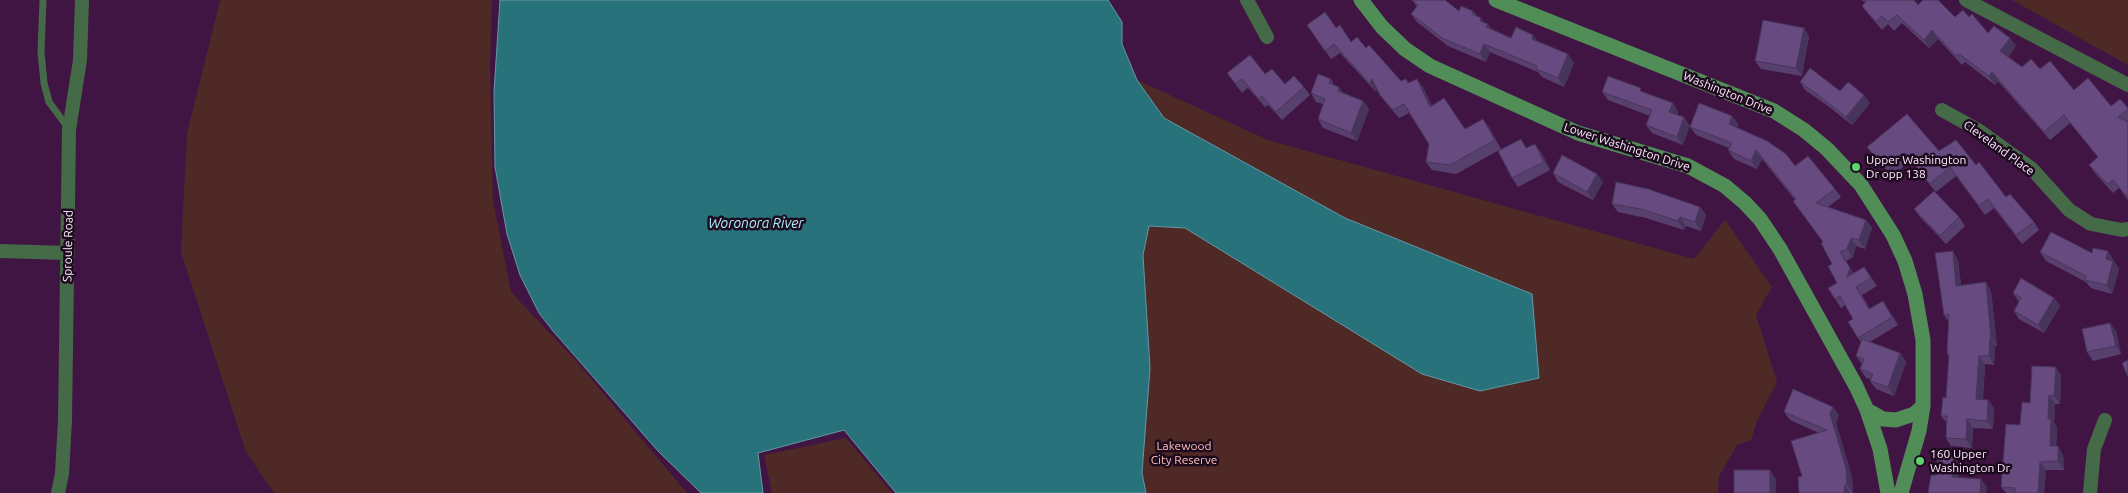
<!DOCTYPE html>
<style>
body{margin:0}
canvas{display:block;background:#411543}
</style>
<canvas width="2128" height="493"></canvas>
<script>
const ctx = document.querySelector('canvas').getContext('2d');
ctx.lineJoin = 'round';
function fill(path, color) { ctx.fillStyle = color; ctx.fill(path, 'evenodd'); }
const poly = rows => new Path2D(rows.map(r => 'M' + r).join(''));
function stroke(path, color, width, dash) { ctx.strokeStyle = color; ctx.lineWidth = width; ctx.lineCap = dash ? 'butt' : 'round'; ctx.setLineDash(dash || []); ctx.stroke(path); }
function write(font, color, halo, rows, align = 'center') {
  ctx.font = font + ' Ubuntu,sans-serif'; ctx.lineWidth = 5; ctx.setLineDash([]); ctx.textBaseline = 'middle'; ctx.strokeStyle = halo; ctx.fillStyle = color; for (const [text, x, y, turn = 0] of rows) {
    ctx.save(); ctx.translate(x, y); ctx.rotate((+turn || 0) * Math.PI / 180); ctx.textAlign = isNaN(turn) ? turn : align; if (halo) ctx.strokeText(text, 0, 0); ctx.fillText(text, 0, 0); ctx.restore();
  }
}
const green = poly([
 [220,0,492,0,490,66,493,201,511,292,576,361,687,493,274,493,246,452,181,252,187,133],
 [2012,0,2128,0,2128,65],
 [1137,80,1268,140,1694,259,1725,220,1772,287,1756,315,1777,382,1757,421,1751,440,1737,445,1719,476,1718,493,1146,493,1142,473,1150,368,1143,255,1149,226,1185,228,1422,374,1532,294,1345,218,1164,118],
 [846,438,892,493,772,493,764,455]
]);
const water = poly([
 [500,0,1108,0,1122,22,1122,44,1137,80,1164,118,1345,218,1532,294,1539,378,1480,391,1422,374,1185,228,1149,226,1143,255,1150,368,1142,473,1146,493,896,493,844,430,758,453,763,493,701,493,658,451,553,331,539,313,520,275,507,234,495,167,494,92,500,0]
]);
const lane = poly([
 [43,0,41,52,44,83,49,102,69,129]
]);
const street = poly([
 [1247,0,1267,37],
 [1966,0,2128,85],
 [1942,110,1978,130,2032,169,2069,210,2091,224,2122,230,2128,229],
 [0,251,68,253],
 [58,493,62,474,65,420,69,130,80,60,82,0],
 [2090,493,2094,449,2105,420]
]);
const secondary = poly([
 [1361,0,1382,27,1405,49,1430,66,1578,133,1688,166,1725,186,1745,203,1760,219,1780,249,1856,386,1867,410,1880,449,1888,493],
 [1496,0,1774,111,1804,130,1827,149,1861,185,1893,235,1905,261,1915,294,1923,340,1923,406,1919,431,1901,493],
 [1867,410,1883,419,1896,420,1914,414,1923,406]
]);
const wall = poly([
 [1412,0,1459,11,1473,11,1477,16,1481,18,1484,23,1492,29,1511,38,1538,42,1574,63,1564,87,1542,77,1538,72,1490,52,1486,62,1448,46,1417,22,1411,14,1417,7],
 [1862,0,1914,0,1918,5,1955,17,1969,17,1988,33,2010,38,2016,46,2008,57,2022,67,2040,69,2074,90,2111,106,2128,108,2128,200,2119,188,2113,193,2095,173,2089,165,2098,157,2070,123,2050,140,1998,81,1995,85,1965,62,1962,65,1938,39,1929,48,1902,23,1894,31,1888,24,1882,30,1868,14,1862,6,1865,3],
 [1307,25,1366,48,1401,81,1406,79,1409,83,1423,87,1432,106,1465,129,1489,127,1501,149,1456,174,1432,170,1426,162,1429,144,1409,113,1399,118,1386,103,1380,95,1377,89,1376,92,1340,53,1331,59],
 [1809,36,1802,76,1761,69,1755,61],
 [1227,73,1265,74,1285,84,1304,87,1310,95,1282,120,1268,105,1265,107,1248,88,1242,93],
 [1331,79,1334,85,1343,93,1363,101,1369,109,1357,141,1323,128,1318,119,1323,104,1316,102,1311,93],
 [1800,82,1840,91,1870,103,1852,125,1828,106,1805,90],
 [1602,92,1643,92,1673,103,1678,112,1677,115,1683,145,1652,133,1646,125,1650,116,1608,100],
 [1732,116,1738,124,1737,127,1795,166,1835,189,1841,197,1828,207,1866,220,1872,228,1865,249,1856,246,1853,257,1846,261,1853,273,1864,267,1877,286,1862,295,1870,309,1889,310,1898,325,1870,342,1900,353,1906,362,1894,396,1876,389,1870,381,1871,379,1866,378,1860,369,1862,364,1856,356,1861,342,1858,338,1853,319,1845,305,1841,308,1835,299,1837,283,1832,264,1823,242,1795,200,1762,159,1757,169,1734,159,1728,150,1729,148,1696,135,1690,127],
 [1867,147,1939,151,1976,165,2006,197,2034,222,2039,230,2022,244,1994,208,1985,215,1956,176,1936,192,1910,161,1891,177],
 [1527,148,1541,152,1550,170,1518,187,1512,178],
 [1553,173,1603,182,1593,200,1558,182],
 [1612,204,1700,207,1706,215,1701,231,1686,226,1684,230,1646,218,1618,212],
 [1914,209,1959,217,1965,226,1946,244,1920,217],
 [2040,252,2092,253,2114,260,2113,261,2119,269,2112,294,2091,288,2086,282,2046,261],
 [1958,260,1961,285,1991,291,1997,346,1995,346,1994,365,1985,364,1983,400,1988,400,1994,408,1993,429,1973,428,1972,448,1951,446,1946,438,1947,423,1941,416,1946,398,1949,357,1947,354,1949,322,1944,315],
 [2013,293,2054,298,2060,306,2044,333,2019,319,2014,311,2019,302],
 [2116,331,2121,354,2093,361,2087,352],
 [2061,375,2060,404,2055,404,2054,423,2057,427,2056,446,2063,455,2064,470,2046,470,2044,493,2006,493,2001,487,2020,425,2030,403],
 [1784,412,1839,415,1836,423,1852,477,1853,493,1799,493,1802,476,1819,433,1790,420]
]);
const shadedWall = poly([
 [1481,18,1487,26,1488,24,1494,32,1492,35,1480,21],
 [1804,28,1809,36,1802,76,1796,68],
 [1932,30,1938,39,1929,48,1924,40],
 [1533,35,1539,43,1532,39],
 [2010,38,2016,46,2006,59,2000,51],
 [1484,44,1490,52,1486,62,1480,54],
 [1568,54,1574,63,1564,87,1558,78],
 [1992,72,1998,81,1995,85,1989,76],
 [1372,79,1378,87,1376,92,1370,84],
 [1417,79,1423,87,1436,115,1430,107],
 [1339,87,1345,95,1338,91],
 [1864,95,1870,103,1852,125,1846,117],
 [1363,101,1369,109,1357,141,1351,133],
 [1673,103,1678,112,1675,120,1669,112],
 [1732,116,1738,124,1735,132,1729,124],
 [1684,117,1690,126,1683,145,1677,137],
 [1483,119,1489,127,1501,149,1495,140],
 [1535,144,1541,152,1550,170,1544,162],
 [1756,150,1762,159,1757,169,1751,161],
 [1597,174,1603,182,1593,200,1587,192],
 [1700,207,1706,215,1701,231,1695,222],
 [1680,217,1686,226,1684,230,1678,221],
 [1866,220,1872,228,1865,249,1859,240],
 [1851,238,1856,246,1853,257,1847,249],
 [1953,251,1958,260,1962,294,1956,286],
 [2108,251,2119,269,2112,294,2107,285,2106,259],
 [1840,252,1846,261,1856,277,1847,277],
 [1864,267,1870,275,1877,286,1871,278],
 [1986,282,1991,291,1997,346,1991,338],
 [2054,298,2060,306,2044,333,2038,325],
 [1883,301,1889,310,1898,325,1892,317],
 [2110,323,2116,331,2121,354,2116,346],
 [1990,338,1995,346,1994,365,1989,356],
 [1900,353,1906,362,1894,396,1888,387],
 [1979,356,1985,364,1982,408,1976,399],
 [2056,367,2061,375,2060,404,2054,396],
 [2049,395,2055,404,2054,423,2057,427,2056,455,2050,446,2048,419],
 [1988,400,1994,408,1993,429,1987,421],
 [1833,407,1839,415,1836,423,1852,477,1853,493,1847,485,1830,414],
 [1967,419,1973,428,1972,448,1966,439],
 [2058,446,2063,455,2064,470,2058,461],
 [1954,456,1960,464,1958,485,1952,477],
 [2040,462,2046,470,2044,493,2038,493],
 [1770,470,1776,479,1776,493,1770,493],
 [1981,479,1987,487,1986,493,1980,493],
 [1845,485,1850,493,1844,493]
]);
const building = poly([
 [1412,0,1445,0,1459,11,1461,6,1473,11,1472,14,1481,18,1480,21,1488,24,1486,27,1511,38,1516,27,1533,35,1532,39,1568,54,1558,78,1536,69,1537,66,1484,44,1480,54,1442,38,1411,14,1418,5,1412,0],
 [1864,0,1914,0,1918,5,1923,0,1938,0,1955,17,1963,10,1969,17,1972,14,1988,33,1994,26,2010,38,2000,51,2022,67,2031,59,2040,69,2050,61,2074,90,2088,78,2111,106,2120,99,2128,108,2128,109,2118,117,2128,122,2128,198,2113,180,2108,184,2089,165,2098,157,2064,115,2044,132,1992,72,1989,76,1959,54,1956,56,1932,30,1924,40,1897,15,1888,22,1882,16,1876,22,1862,6,1866,2,1864,0],
 [1325,12,1336,28,1340,25,1351,42,1357,37,1366,48,1369,45,1401,81,1406,79,1408,83,1417,79,1430,107,1444,98,1465,129,1483,119,1495,140,1450,165,1426,162,1429,144,1404,104,1393,110,1380,95,1372,79,1370,84,1334,44,1325,51,1307,25,1325,12],
 [1763,20,1804,28,1796,68,1755,61,1763,20],
 [1250,55,1265,74,1272,69,1285,84,1294,76,1304,87,1276,112,1262,96,1259,99,1242,79,1236,84,1227,73,1250,55],
 [1810,68,1840,91,1848,82,1864,95,1846,117,1822,98,1800,82,1810,68],
 [1318,74,1331,79,1329,83,1339,87,1338,91,1363,101,1351,133,1318,119,1325,99,1311,93,1318,74],
 [1608,76,1641,88,1640,91,1673,103,1669,112,1684,117,1677,137,1646,125,1652,110,1602,92,1608,76],
 [1699,103,1732,116,1729,124,1767,141,1786,154,1795,166,1808,156,1835,189,1816,203,1866,220,1859,240,1851,238,1847,249,1840,252,1850,268,1847,277,1864,267,1871,278,1856,287,1869,309,1883,301,1892,317,1858,338,1848,322,1853,319,1840,296,1835,299,1828,288,1837,283,1828,266,1832,264,1821,243,1823,242,1793,201,1796,199,1756,150,1751,161,1728,150,1732,143,1690,127,1699,103],
 [1907,114,1939,151,1956,140,1976,165,1979,162,2006,197,2010,194,2034,222,2016,235,1988,199,1979,206,1950,167,1930,184,1905,153,1885,169,1867,147,1907,114],
 [1521,139,1526,148,1535,144,1544,162,1512,178,1498,151,1521,139],
 [1562,155,1597,174,1587,192,1553,173,1562,155],
 [1616,182,1648,189,1700,207,1695,222,1680,217,1678,221,1641,209,1612,204,1616,182],
 [1934,191,1959,217,1940,236,1914,209,1934,191],
 [2051,232,2092,253,2093,248,2108,251,2106,259,2113,261,2107,285,2085,280,2086,276,2040,252,2051,232],
 [1953,251,1956,286,1986,282,1991,338,1990,338,1989,356,1979,356,1976,399,1988,400,1987,421,1967,419,1966,439,1946,438,1947,416,1941,416,1943,397,1946,398,1949,354,1947,354,1949,314,1944,315,1935,253,1953,251],
 [2021,278,2054,298,2038,325,2014,311,2021,298,2013,293,2021,278],
 [2110,323,2116,346,2087,352,2082,329,2110,323],
 [1862,339,1900,353,1888,387,1870,381,1873,374,1860,369,1864,359,1856,356,1862,339],
 [2128,360,2128,377,2122,363,2128,360],
 [2032,366,2056,367,2054,396,2049,395,2048,419,2051,419,2050,446,2058,446,2058,461,2040,462,2038,493,2015,493,2015,488,2001,487,2006,424,2020,425,2022,402,2030,403,2032,366],
 [1793,389,1833,407,1830,414,1846,468,1847,485,1845,485,1844,493,1799,493,1798,477,1802,476,1791,441,1827,430,1784,412,1793,389],
 [1938,454,1954,456,1952,477,1981,479,1980,493,1928,493,1931,475,1936,475,1938,454],
 [1734,470,1770,470,1770,493,1734,493,1734,470]
]);
const markers = [
 [1856,167,5,"#5bd56e"],
 [1920,461,5,"#5bd56e"]
];
const streetNames = [
 ["Washington Drive",1728,93,22],
 ["Lower Washington Drive",1627,147,18],
 ["Cleveland Place",1999,148,36],
 ["Sproule Road",68,246,-89]
];
const poiNames = [
 ["Upper Washington",1866,160],
 ["Dr opp 138",1866,174],
 ["160 Upper",1930,454],
 ["Washington Dr",1930,468]
];
const parkNames = [
 ["Lakewood",1184,446],
 ["City Reserve",1184,460]
];
const waterNames = [
 ["Woronora River",756,223]
];
fill(green, '#4e2925');
fill(water, '#28727c');
stroke(water, '#6897a3', 1);
stroke(lane, '#456a48', 7);
stroke(street, '#456a48', 14);
stroke(secondary, '#508d57', 15);
fill(wall, '#58406e');
fill(shadedWall, '#47345a');
fill(building, '#664a80');
stroke(building, '#47345a', 1);
for (const [x, y, r, color] of markers) { const dot = new Path2D(); dot.arc(x, y, r, 0, 2 * Math.PI); ctx.fillStyle = color; ctx.fill(dot); stroke(dot, '#1e0a1e', 2); }
write('12px', '#feedfe', '#1e0a1e', streetNames);
write('12px', '#feedfe', '#1e0a1e', poiNames, 'left');
write('12px', '#ffc1b9', '#1e0a1e', parkNames);
write('italic 14px', '#a8f0fa', '#1e0a1e', waterNames);
</script>
